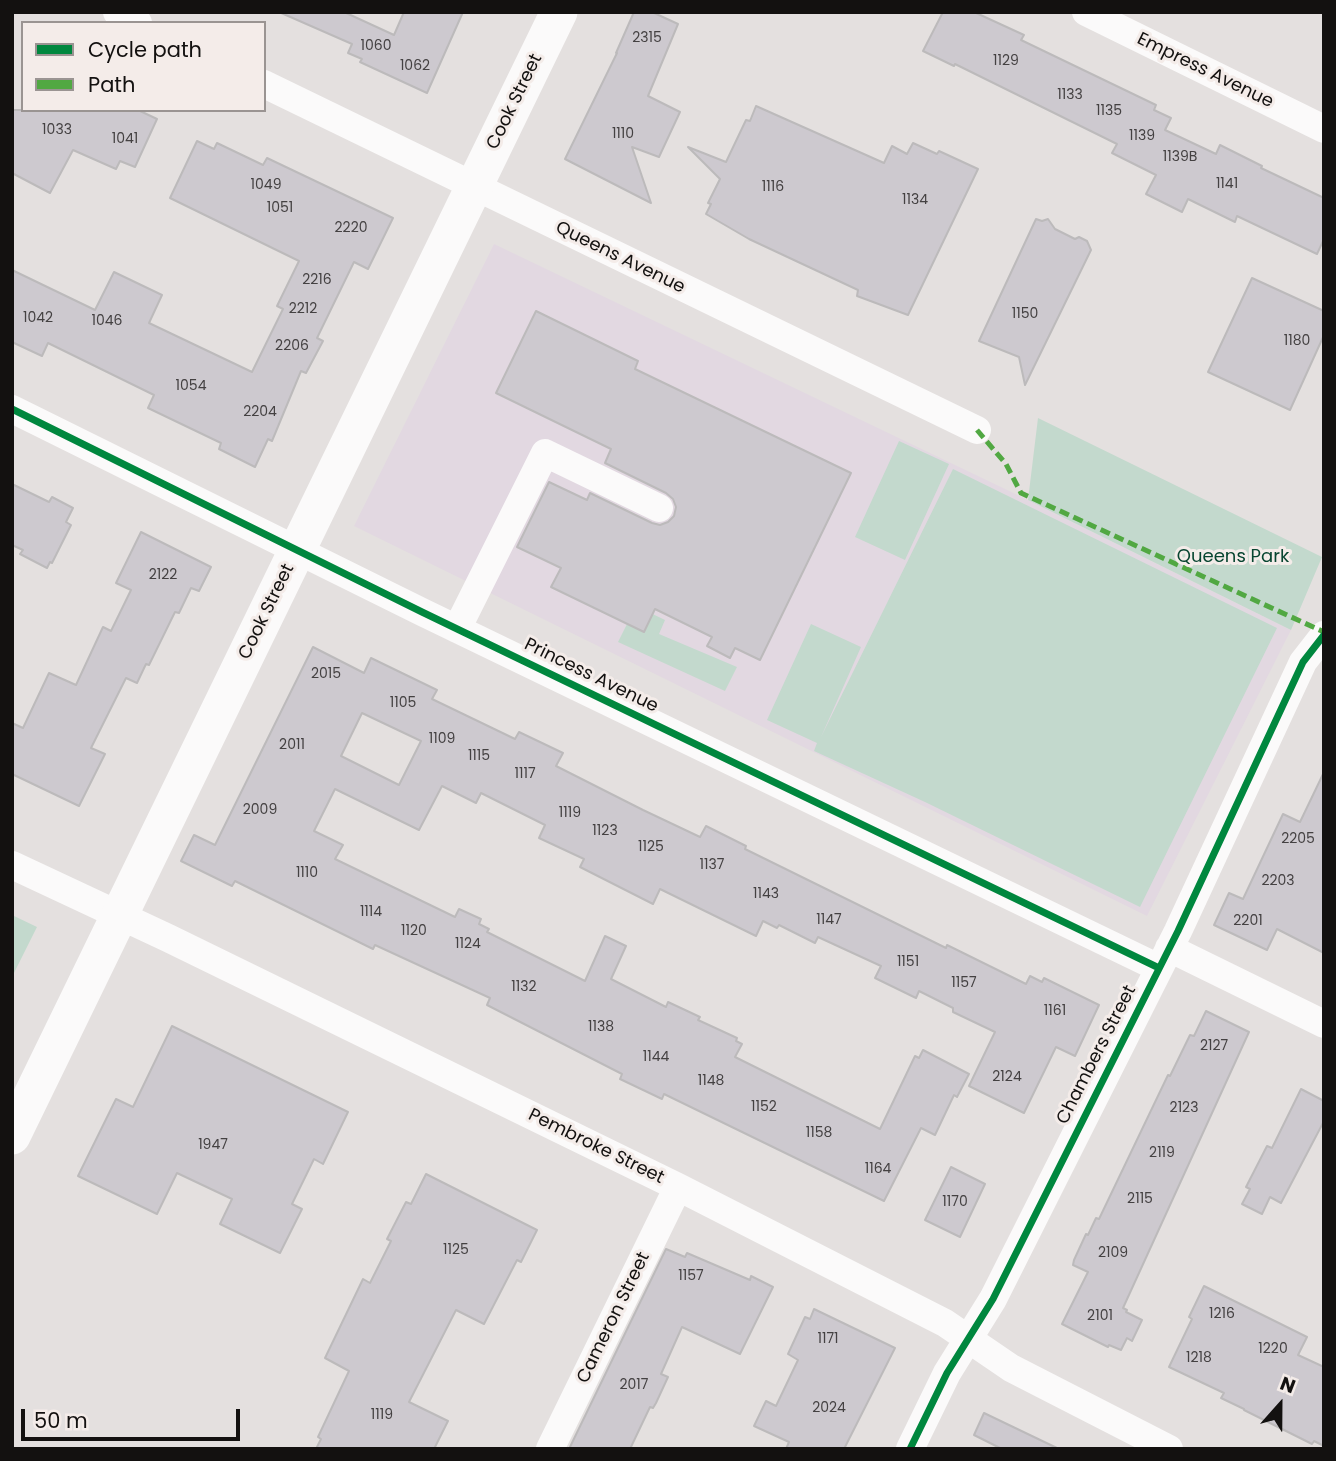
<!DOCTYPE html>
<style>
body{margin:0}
#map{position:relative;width:1336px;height:1461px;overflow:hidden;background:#e4e0df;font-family:Poppins,sans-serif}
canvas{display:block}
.frame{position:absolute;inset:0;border:14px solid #131110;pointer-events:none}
.legend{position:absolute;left:21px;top:21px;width:245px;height:91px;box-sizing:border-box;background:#f4ece9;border:2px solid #9a9492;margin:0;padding:9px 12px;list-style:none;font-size:21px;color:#131110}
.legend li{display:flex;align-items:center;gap:14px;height:35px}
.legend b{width:35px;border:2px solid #9a9492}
.north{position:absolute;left:1245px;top:1370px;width:70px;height:70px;-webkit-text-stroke:5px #f4ece9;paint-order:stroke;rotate:21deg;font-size:19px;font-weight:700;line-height:28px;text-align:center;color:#131110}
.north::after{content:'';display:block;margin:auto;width:24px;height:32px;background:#131110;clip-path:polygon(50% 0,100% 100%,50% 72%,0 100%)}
.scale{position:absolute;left:21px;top:1409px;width:219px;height:32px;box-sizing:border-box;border:4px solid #131110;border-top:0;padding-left:9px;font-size:21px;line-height:24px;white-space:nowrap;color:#131110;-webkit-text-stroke:5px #f4ece9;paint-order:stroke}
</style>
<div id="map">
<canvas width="1336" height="1461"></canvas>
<div class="frame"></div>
<ul class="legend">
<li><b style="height:9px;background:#00873e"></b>Cycle path</li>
<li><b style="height:9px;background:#51a842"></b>Path</li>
</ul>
<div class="north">N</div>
<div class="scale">50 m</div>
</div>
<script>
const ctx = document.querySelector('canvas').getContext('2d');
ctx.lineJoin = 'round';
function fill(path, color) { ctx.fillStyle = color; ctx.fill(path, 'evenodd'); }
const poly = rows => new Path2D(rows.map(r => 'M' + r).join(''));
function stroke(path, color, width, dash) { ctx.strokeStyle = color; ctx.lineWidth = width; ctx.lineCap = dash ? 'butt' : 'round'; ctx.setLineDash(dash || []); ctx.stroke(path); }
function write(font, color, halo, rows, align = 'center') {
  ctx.font = font + ' Poppins,sans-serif'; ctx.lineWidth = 6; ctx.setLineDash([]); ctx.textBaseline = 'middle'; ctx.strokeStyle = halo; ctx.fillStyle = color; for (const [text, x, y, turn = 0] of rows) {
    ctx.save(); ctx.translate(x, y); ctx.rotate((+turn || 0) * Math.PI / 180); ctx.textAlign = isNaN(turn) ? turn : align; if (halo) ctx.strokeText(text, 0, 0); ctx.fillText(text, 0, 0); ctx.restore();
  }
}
const education = poly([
 [494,244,1028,500,1291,630,1147,916,354,526]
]);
const green = poly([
 [1038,418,1322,557,1291,630,1028,500],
 [899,441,949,464,905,560,855,537],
 [953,469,1277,628,1140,907,925,802,814,751,817,743,767,720,811,624,861,647,821,737],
 [636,606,665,620,659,634,737,667,725,691,618,642],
 [12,915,37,927,12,977]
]);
const building = poly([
 [279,12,344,12,394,35,404,12,463,12,427,93,360,62,362,59,348,53,352,44,279,12],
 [634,12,652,12,678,24,648,96,680,112,659,157,632,147,651,203,565,159,617,53,616,53,634,12],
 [943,12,974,12,1024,35,1021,40,1156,105,1154,110,1171,118,1165,130,1216,154,1220,145,1262,166,1261,168,1324,198,1324,239,1317,254,1237,216,1235,222,1188,199,1182,212,1146,194,1156,175,1112,153,1117,144,955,64,954,66,923,51,943,12],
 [756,106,884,163,892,146,907,154,913,143,937,154,939,151,978,169,908,315,857,296,858,290,749,239,706,214,711,204,708,203,720,179,688,147,726,162,746,120,750,121,756,106],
 [12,110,138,110,157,119,135,167,120,161,116,169,73,150,50,193,12,173,12,110],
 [197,141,214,149,217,143,263,165,267,158,393,218,368,269,354,262,317,338,323,341,306,373,301,371,272,441,268,439,255,467,219,449,221,443,148,408,154,395,48,343,42,356,12,342,12,270,95,310,114,272,162,295,149,323,252,372,283,309,277,306,299,261,170,198,197,141],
 [1036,219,1042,221,1048,219,1055,229,1075,239,1079,237,1087,241,1091,250,1025,385,1019,357,979,341,1036,219],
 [1252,278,1324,311,1324,335,1290,410,1208,372,1252,278],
 [536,311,638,361,635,369,851,473,760,660,735,648,730,658,707,646,712,637,655,609,644,632,551,587,561,568,517,547,549,482,587,500,590,493,652,523,660,525,668,522,674,516,676,507,673,499,666,493,605,463,611,449,496,393,536,311],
 [12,484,49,502,52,497,73,508,66,522,71,525,52,563,50,562,47,568,20,554,23,550,12,545,12,484],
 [141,532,211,567,199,591,191,588,179,613,175,612,149,665,146,664,137,683,126,678,91,748,105,754,79,806,12,774,12,723,23,728,49,673,76,685,103,627,111,631,131,590,116,583,141,532],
 [313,647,364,673,371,658,437,690,432,699,515,739,519,732,563,753,556,766,643,810,700,837,706,826,746,846,745,849,946,948,947,945,1026,984,1030,976,1042,982,1044,978,1099,1005,1075,1056,1056,1047,1024,1113,969,1086,995,1032,953,1012,953,1008,919,991,916,998,875,978,881,966,818,937,815,943,779,925,777,928,763,921,756,936,660,889,653,904,580,867,584,859,539,838,545,825,481,793,476,803,442,786,419,830,335,789,314,831,343,845,335,859,455,917,459,909,481,919,479,924,489,929,487,932,585,981,605,936,626,946,611,979,666,1007,668,1002,700,1017,698,1020,737,1038,736,1041,742,1044,735,1057,880,1129,915,1056,919,1058,923,1050,969,1074,957,1097,954,1095,935,1135,921,1128,884,1201,664,1094,662,1099,620,1079,622,1074,487,1005,490,998,375,945,373,949,235,881,232,886,181,861,194,835,215,845,313,647],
 [362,713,421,741,399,785,341,756,362,713],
 [1324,772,1324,953,1277,929,1267,950,1214,925,1229,893,1243,899,1283,814,1300,822,1324,772],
 [1206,1011,1249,1032,1123,1308,1127,1310,1126,1312,1142,1320,1132,1341,1127,1338,1121,1350,1109,1345,1108,1347,1062,1324,1088,1272,1073,1265,1074,1260,1086,1234,1088,1235,1096,1218,1099,1219,1168,1075,1170,1076,1190,1035,1194,1036,1206,1011],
 [172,1026,348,1112,323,1164,314,1159,292,1204,302,1209,280,1253,220,1224,232,1199,177,1173,157,1214,78,1176,116,1099,133,1107,172,1026],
 [1301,1089,1324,1101,1324,1121,1281,1203,1270,1197,1262,1214,1242,1204,1250,1189,1246,1187,1267,1146,1272,1148,1301,1089],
 [951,1167,985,1184,960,1237,925,1220,951,1167],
 [426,1174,537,1230,521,1262,517,1260,484,1324,456,1310,409,1402,448,1421,434,1449,316,1449,321,1439,318,1437,349,1371,325,1358,363,1279,370,1283,391,1241,387,1239,406,1202,411,1204,426,1174],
 [666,1249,685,1257,687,1253,750,1280,751,1276,773,1287,740,1354,682,1327,661,1374,668,1377,656,1403,653,1408,650,1407,630,1449,569,1449,666,1249],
 [1204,1286,1307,1337,1298,1355,1324,1367,1324,1446,1314,1441,1312,1444,1244,1410,1244,1409,1221,1398,1224,1393,1169,1367,1192,1319,1189,1317,1204,1286],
 [814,1309,895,1348,844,1449,786,1449,789,1442,754,1426,766,1401,776,1406,798,1360,788,1354,805,1317,810,1319,814,1309],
 [984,1413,1059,1449,1002,1449,974,1435,984,1413]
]);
const minor = poly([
 [117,12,138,23],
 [1086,12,1324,129],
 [264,84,977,430],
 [12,409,422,612,1159,968],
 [457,629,545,453,659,508],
 [12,865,168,938,678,1187,945,1323,1011,1368,1169,1449],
 [1169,948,1324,1024],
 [550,1449,678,1187],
 [910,1449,947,1373,993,1299,1178,931,1303,662,1324,635]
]);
const major = poly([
 [12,1136,559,12]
]);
const quiet = poly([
 [977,430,1006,464,1021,493,1324,632]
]);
const cycleway = poly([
 [12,409,422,612,1159,968],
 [910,1449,947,1373,993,1299,1178,931,1303,662,1324,635]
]);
const numberNames = [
 ["2315",647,38],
 ["1060",376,46],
 ["1129",1006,61],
 ["1062",415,66],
 ["1133",1070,95],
 ["1135",1109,111],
 ["1033",57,130],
 ["1110",623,134],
 ["1139",1142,136],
 ["1041",125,139],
 ["1139B",1180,157],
 ["1141",1227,184],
 ["1049",266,185],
 ["1116",773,187],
 ["1134",915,200],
 ["1051",280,208],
 ["2220",351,228],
 ["2216",317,280],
 ["2212",303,309],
 ["1150",1025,314],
 ["1042",38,318],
 ["1046",107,321],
 ["1180",1297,341],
 ["2206",292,346],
 ["1054",191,386],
 ["2204",260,412],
 ["2122",163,575],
 ["2015",326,674],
 ["1105",403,703],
 ["1109",442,739],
 ["2011",292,745],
 ["1115",479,756],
 ["1117",525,774],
 ["2009",260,810],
 ["1119",570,813],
 ["1123",605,831],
 ["2205",1298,839],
 ["1125",651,847],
 ["1137",712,865],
 ["1110",307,873],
 ["2203",1278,881],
 ["1143",766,894],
 ["1114",371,912],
 ["1147",829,920],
 ["2201",1248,921],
 ["1120",414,931],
 ["1124",468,944],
 ["1151",908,962],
 ["1157",964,983],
 ["1132",524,987],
 ["1161",1055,1011],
 ["1138",601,1027],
 ["2127",1214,1046],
 ["1144",656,1057],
 ["2124",1007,1077],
 ["1148",711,1081],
 ["1152",764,1107],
 ["2123",1184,1108],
 ["1158",819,1133],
 ["1947",213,1145],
 ["2119",1162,1153],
 ["1164",878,1169],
 ["2115",1140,1199],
 ["1170",955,1202],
 ["1125",456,1250],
 ["2109",1113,1253],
 ["1157",691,1276],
 ["1216",1222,1314],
 ["2101",1100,1316],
 ["1171",828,1339],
 ["1220",1273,1349],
 ["1218",1199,1358],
 ["2017",634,1385],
 ["2024",829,1408],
 ["1119",382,1415]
];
const streetNames = [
 ["Empress Avenue",1205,71,26],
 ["Cook Street",515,102,-64],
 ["Queens Avenue",620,258,26],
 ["Cook Street",267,612,-64],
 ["Princess Avenue",591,676,26],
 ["Chambers Street",1097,1055,-63],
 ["Pembroke Street",596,1147,26],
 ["Cameron Street",614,1318,-64]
];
const parkNames = [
 ["Queens Park",1233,557]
];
fill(education, '#e2d8e1');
fill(green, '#c3d9cd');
fill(building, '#cdc9cf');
stroke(building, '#bcbabb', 2);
stroke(minor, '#fbfafa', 28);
stroke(major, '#fbfafa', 37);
stroke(quiet, '#51a842', 5, [10, 5]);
stroke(cycleway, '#00873e', 7);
write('14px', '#444142', null, numberNames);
write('18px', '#131110', '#f4ece9', streetNames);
write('18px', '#074530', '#f4ece9', parkNames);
</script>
